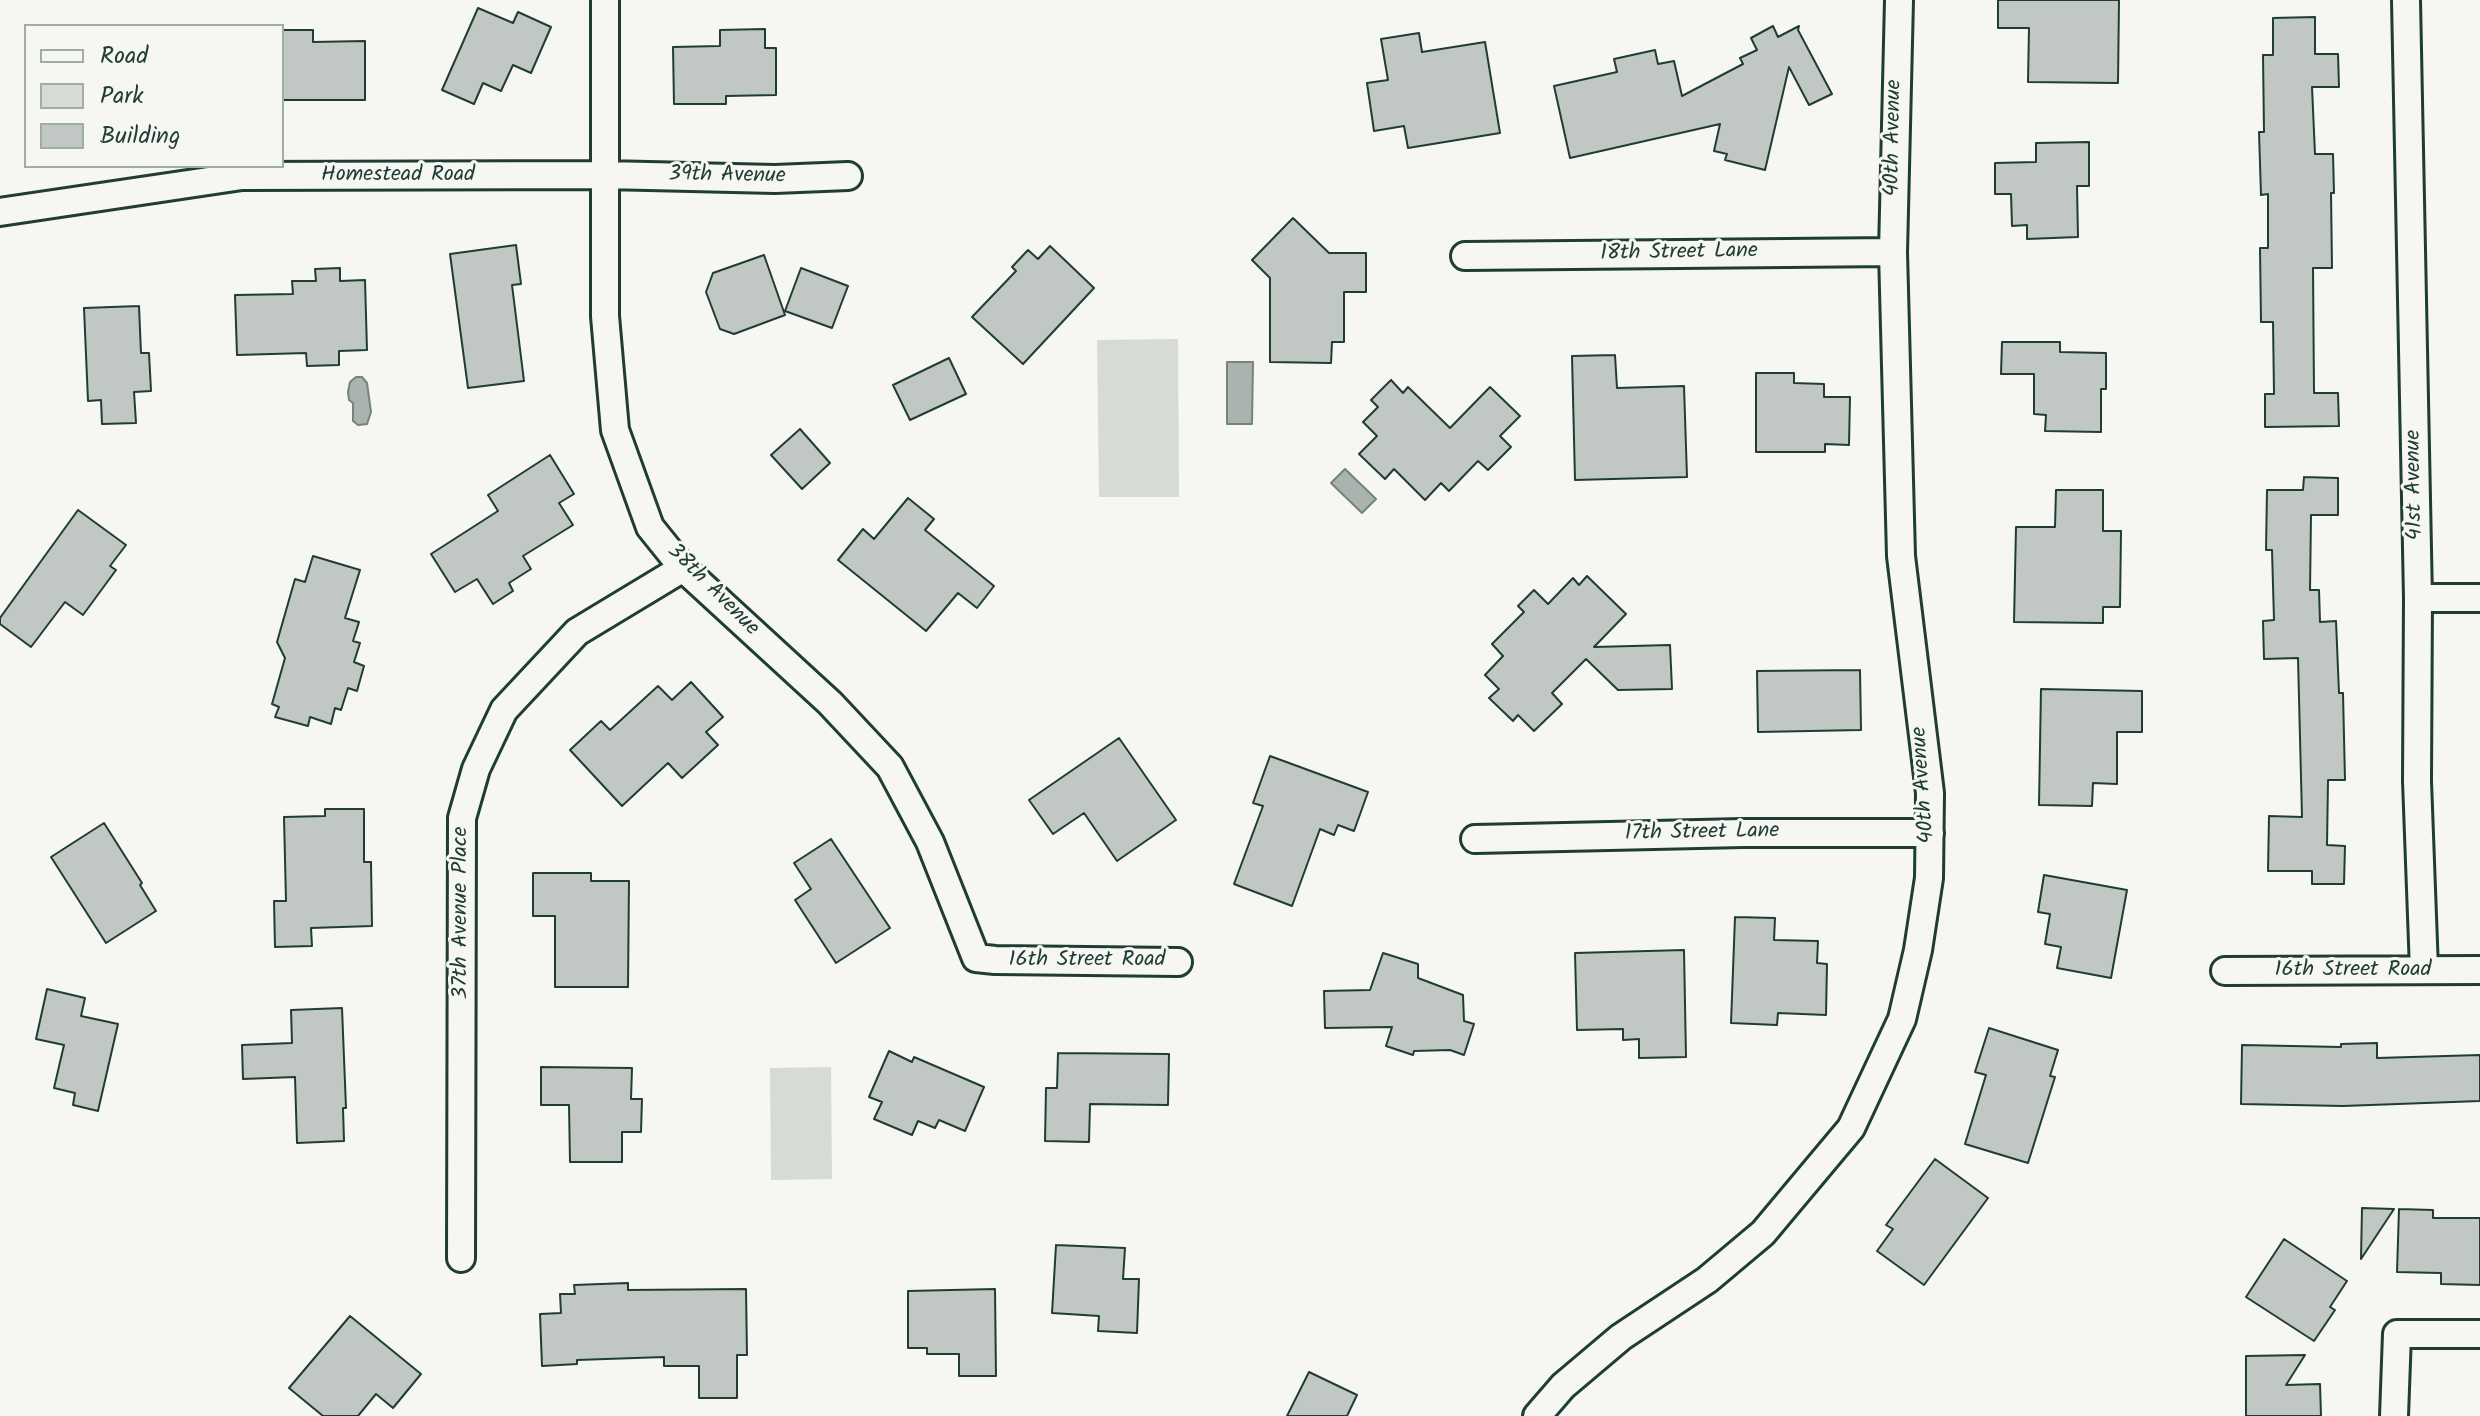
<!DOCTYPE html>
<style>
body{margin:0}
#map{position:relative;width:2480px;height:1416px;overflow:hidden;background:#f6f6f2;font-family:Kalam,sans-serif}
canvas{display:block}
.legend{position:absolute;left:24px;top:24px;width:260px;height:144px;box-sizing:border-box;background:#f6f6f2;border:2px solid #a0aca6;margin:0;padding:10px 14px;list-style:none;font-size:24px;color:#1f3d34}
.legend li{display:flex;align-items:center;gap:16px;height:40px}
.legend b{width:40px;border:2px solid #a0aca6}
</style>
<div id="map">
<canvas width="2480" height="1416"></canvas>
<ul class="legend">
<li><b style="height:10px;background:#f6f6f2"></b>Road</li>
<li><b style="height:22px;background:#d6dbd6"></b>Park</li>
<li><b style="height:22px;background:#c1c8c3"></b>Building</li>
</ul>
</div>
<script>
const ctx = document.querySelector('canvas').getContext('2d');
ctx.lineJoin = 'round';
function fill(path, color) { ctx.fillStyle = color; ctx.fill(path, 'evenodd'); }
const poly = rows => new Path2D(rows.map(r => 'M' + r).join(''));
function stroke(path, color, width, dash) { ctx.strokeStyle = color; ctx.lineWidth = width; ctx.lineCap = dash ? 'butt' : 'round'; ctx.setLineDash(dash || []); ctx.stroke(path); }
function write(font, color, halo, rows, align = 'center') {
  ctx.font = font + ' Kalam,sans-serif'; ctx.lineWidth = 6; ctx.setLineDash([]); ctx.textBaseline = 'middle'; ctx.strokeStyle = halo; ctx.fillStyle = color; for (const [text, x, y, turn = 0] of rows) {
    ctx.save(); ctx.translate(x, y); ctx.rotate((+turn || 0) * Math.PI / 180); ctx.textAlign = isNaN(turn) ? turn : align; if (halo) ctx.strokeText(text, 0, 0); ctx.fillText(text, 0, 0); ctx.restore();
  }
}
const green = poly([
 [1178,339,1179,497,1099,497,1097,340],
 [831,1067,832,1179,771,1180,770,1068]
]);
const water = poly([
 [1227,362,1253,362,1252,424,1227,424,1227,362],
 [356,377,362,377,367,383,371,412,367,424,358,425,353,421,353,403,349,400,348,392,350,382,356,377],
 [1345,469,1376,499,1362,513,1331,483,1345,469]
]);
const building = poly([
 [1998,0,2119,0,2118,83,2028,82,2029,28,1998,28,1998,0],
 [478,8,513,23,518,12,551,27,531,73,513,65,501,91,483,83,474,104,442,90,478,8],
 [2315,17,2315,54,2338,54,2339,87,2312,87,2315,154,2333,154,2334,193,2331,193,2332,268,2313,268,2314,393,2338,393,2339,426,2265,427,2265,394,2274,394,2273,322,2261,322,2260,248,2268,248,2268,194,2261,195,2259,132,2264,132,2263,55,2273,55,2273,18,2315,17],
 [1773,26,1778,37,1799,26,1798,30,1832,94,1809,105,1789,67,1765,170,1725,160,1727,154,1714,151,1720,124,1570,158,1554,86,1617,72,1614,59,1655,50,1658,64,1674,61,1682,96,1743,64,1740,58,1757,50,1751,38,1773,26],
 [765,29,765,48,776,48,776,95,726,96,726,104,674,104,673,47,720,46,720,30,765,29],
 [282,30,313,30,313,42,365,41,365,100,282,100,282,30],
 [1419,33,1422,52,1485,42,1500,133,1408,148,1404,126,1374,131,1367,83,1388,80,1381,39,1419,33],
 [2089,142,2089,186,2077,186,2078,237,2027,239,2027,225,2012,226,2011,194,1995,194,1995,163,2036,162,2036,143,2089,142],
 [1293,218,1329,253,1366,253,1366,292,1344,292,1344,342,1332,342,1331,363,1270,362,1270,278,1252,260,1293,218],
 [516,245,521,284,512,285,524,381,468,388,450,254,516,245],
 [1050,246,1094,288,1023,364,972,317,1016,271,1012,267,1028,250,1038,259,1050,246],
 [764,255,785,315,734,334,720,329,706,292,713,273,764,255],
 [340,268,340,281,365,280,367,350,339,351,339,365,307,366,306,353,237,355,235,295,293,294,292,281,316,281,315,269,340,268],
 [801,268,848,286,832,328,785,311,801,268],
 [139,306,141,353,149,353,151,391,134,392,136,423,102,424,101,400,88,401,84,308,139,306],
 [2002,342,2060,342,2060,352,2106,353,2106,389,2101,389,2101,432,2045,431,2046,415,2034,414,2034,374,2001,374,2002,342],
 [1615,355,1617,388,1684,386,1687,477,1575,480,1572,356,1615,355],
 [949,358,966,394,910,420,893,385,949,358],
 [1756,373,1794,373,1794,383,1824,384,1824,397,1850,397,1849,445,1825,444,1825,452,1756,452,1756,373],
 [1391,380,1403,393,1408,387,1450,428,1490,387,1520,416,1500,436,1511,447,1488,470,1478,461,1449,491,1441,483,1425,500,1394,469,1385,479,1359,454,1377,436,1363,422,1378,407,1371,400,1391,380],
 [800,429,830,463,802,489,771,455,800,429],
 [550,455,574,494,559,503,573,525,523,556,531,569,509,583,513,591,493,604,477,579,455,592,431,554,498,511,488,495,550,455],
 [2304,477,2338,478,2338,515,2311,515,2310,590,2319,590,2320,622,2336,621,2339,693,2343,693,2345,780,2328,780,2327,845,2345,846,2344,884,2312,884,2312,871,2268,871,2269,816,2302,817,2298,658,2264,659,2263,621,2274,620,2272,550,2266,550,2267,490,2303,490,2304,477],
 [2056,490,2103,490,2103,531,2121,531,2120,607,2103,607,2103,623,2014,622,2016,527,2055,527,2056,490],
 [908,498,934,519,925,530,994,586,977,608,958,593,926,631,838,560,863,529,874,539,908,498],
 [78,510,126,545,110,566,116,570,83,615,65,602,31,647,0,624,0,618,78,510],
 [313,556,360,570,345,618,359,622,353,641,360,643,354,662,364,666,357,691,348,688,341,710,335,708,331,724,310,717,308,726,275,717,279,707,272,704,285,658,277,642,295,579,305,582,313,556],
 [1587,576,1626,614,1594,647,1670,645,1672,689,1618,690,1586,659,1552,693,1562,704,1534,731,1518,715,1513,721,1489,698,1499,689,1485,675,1503,656,1492,644,1524,612,1518,606,1534,590,1548,604,1573,578,1579,585,1587,576],
 [1860,670,1861,730,1758,732,1757,671,1860,670],
 [691,682,723,717,706,732,718,745,682,778,668,763,622,806,570,750,601,721,610,730,658,686,672,700,691,682],
 [2041,689,2142,691,2142,732,2117,732,2117,784,2093,783,2092,806,2039,805,2041,689],
 [1119,738,1176,820,1117,861,1084,813,1053,834,1029,800,1119,738],
 [1270,756,1368,792,1354,831,1338,825,1334,835,1320,829,1292,906,1234,884,1263,806,1253,803,1270,756],
 [325,809,364,809,364,862,371,862,372,926,311,928,312,946,275,947,274,901,286,901,284,817,325,816,325,809],
 [104,823,142,883,140,885,156,911,106,943,51,857,104,823],
 [831,839,890,928,836,963,795,900,811,889,794,863,831,839],
 [533,873,591,873,591,881,629,881,628,987,555,987,555,916,533,916,533,873],
 [2044,875,2127,890,2111,978,2057,968,2061,947,2045,944,2050,914,2038,912,2044,875],
 [1735,917,1775,918,1774,940,1818,941,1817,963,1827,964,1826,1015,1778,1013,1777,1025,1731,1023,1735,917],
 [1684,950,1686,1057,1639,1058,1639,1039,1623,1040,1623,1029,1577,1030,1575,953,1684,950],
 [1383,953,1418,964,1418,978,1463,995,1464,1021,1474,1024,1464,1055,1450,1050,1414,1051,1413,1055,1386,1046,1392,1027,1325,1028,1324,991,1370,990,1383,953],
 [47,989,85,998,81,1016,118,1024,98,1111,73,1105,75,1093,54,1088,64,1045,36,1039,47,989],
 [342,1008,346,1108,343,1108,344,1141,297,1143,295,1077,243,1079,242,1045,292,1043,291,1010,342,1008],
 [1989,1028,2058,1050,2050,1076,2055,1077,2028,1163,1965,1144,1986,1075,1975,1072,1989,1028],
 [2377,1043,2377,1058,2480,1055,2480,1101,2343,1106,2241,1104,2242,1045,2341,1047,2341,1044,2377,1043],
 [889,1051,912,1062,914,1057,984,1087,965,1131,939,1120,935,1128,918,1121,912,1135,874,1119,882,1102,869,1097,889,1051],
 [1058,1053,1169,1054,1168,1105,1090,1104,1089,1142,1045,1141,1046,1088,1057,1088,1058,1053],
 [541,1067,632,1068,631,1099,642,1099,641,1132,622,1132,622,1162,570,1162,569,1105,541,1105,541,1067],
 [1935,1159,1988,1198,1924,1285,1877,1251,1893,1229,1886,1225,1935,1159],
 [2362,1208,2394,1209,2361,1259,2362,1208],
 [2399,1209,2433,1210,2433,1218,2480,1218,2480,1285,2441,1284,2441,1273,2397,1272,2399,1209],
 [2284,1239,2347,1281,2330,1307,2335,1310,2314,1341,2246,1297,2284,1239],
 [1056,1245,1125,1248,1123,1279,1139,1279,1137,1333,1098,1331,1099,1316,1052,1313,1056,1245],
 [628,1283,628,1290,746,1289,747,1355,737,1355,737,1398,699,1398,699,1366,664,1366,664,1357,577,1360,577,1364,542,1366,540,1314,561,1313,560,1294,575,1294,574,1285,628,1283],
 [995,1289,996,1376,959,1376,959,1354,927,1354,927,1348,908,1348,908,1291,995,1289],
 [350,1316,421,1374,393,1408,376,1394,358,1416,323,1416,289,1388,350,1316],
 [2305,1355,2286,1385,2320,1384,2321,1416,2246,1416,2246,1356,2305,1355],
 [1309,1372,1357,1395,1347,1416,1287,1416,1309,1372]
]);
const minor = poly([
 [605,0,605,316,615,430,650,527,683,568,830,703,890,767,930,842,976,958,995,960,1178,962],
 [2406,0,2418,598,2417,781,2424,970],
 [0,212,242,176,606,175,775,179,848,176],
 [1465,256,1893,252],
 [2418,598,2480,598],
 [1475,839,1743,833,1930,833],
 [2225,971,2480,970],
 [461,1258,462,818,476,769,504,710,577,632,683,568],
 [1537,1416,1563,1386,1621,1337,1707,1280,1763,1233,1851,1128,1902,1019,1918,950,1929,878,1930,793,1901,556,1893,252,1899,0],
 [2394,1416,2397,1334,2480,1334]
]);
const streetNames = [
 ["40th Avenue",1895,138,-89],
 ["Homestead Road",398,176],
 ["39th Avenue",727,177,1],
 ["18th Street Lane",1679,254,-1],
 ["41st Avenue",2416,485,-91],
 ["38th Avenue",712,591,45],
 ["40th Avenue",1925,785,-94],
 ["17th Street Lane",1702,834,-1],
 ["37th Avenue Place",462,913,-90],
 ["16th Street Road",1087,961],
 ["16th Street Road",2353,971]
];
fill(green, '#d6dbd6');
fill(water, '#aab3ae');
stroke(water, '#72847d', 2);
fill(building, '#c1c8c3');
stroke(building, '#1f3d34', 2);
stroke(minor, '#1f3d34', 32);
stroke(minor, '#f6f6f2', 26);
write('22px', '#1f3d34', '#f6f6f2', streetNames);
</script>
